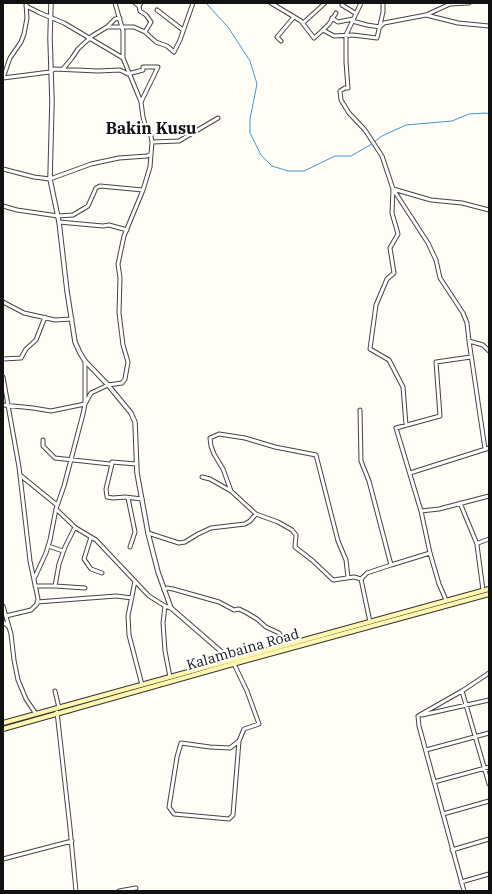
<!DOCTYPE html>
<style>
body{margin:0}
#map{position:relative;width:492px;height:894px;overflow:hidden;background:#fffdf5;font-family:"IBM Plex Serif",serif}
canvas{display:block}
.frame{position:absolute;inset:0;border:4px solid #111;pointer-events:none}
</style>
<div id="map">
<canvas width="492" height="894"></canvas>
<div class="frame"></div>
</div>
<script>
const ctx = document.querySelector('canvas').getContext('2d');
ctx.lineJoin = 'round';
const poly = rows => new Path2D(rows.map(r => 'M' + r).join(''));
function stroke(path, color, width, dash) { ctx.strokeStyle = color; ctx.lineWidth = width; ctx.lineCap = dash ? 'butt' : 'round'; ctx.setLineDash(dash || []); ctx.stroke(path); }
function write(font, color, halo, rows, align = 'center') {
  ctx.font = font + ' "IBM Plex Serif",serif'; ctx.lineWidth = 4; ctx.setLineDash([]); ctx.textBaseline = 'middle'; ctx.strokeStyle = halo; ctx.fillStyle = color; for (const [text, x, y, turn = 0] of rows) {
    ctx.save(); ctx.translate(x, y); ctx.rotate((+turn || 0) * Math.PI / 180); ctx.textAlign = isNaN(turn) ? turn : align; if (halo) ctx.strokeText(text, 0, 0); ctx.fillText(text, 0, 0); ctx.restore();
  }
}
const stream = poly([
 [206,3,228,27,250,61,257,84,250,119,250,133,261,155,272,166,288,171,304,171,335,156,351,156,370,145,382,136,406,125,452,121,469,114,487,113,489,115]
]);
const minor = poly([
 [26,3,27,18,24,34,21,42,10,58,3,78,50,72,54,69,98,71,120,70,128,74,143,70,143,67,158,67,141,102],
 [135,3,139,6,141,3],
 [271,3,301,21,314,38,323,30,334,36,353,35,377,38,383,12,383,3],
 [361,3,346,35,346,62,348,88,345,88,340,91,341,100,349,113,365,130,382,156,393,189,428,243,436,260,440,278,463,313,467,323,469,341,483,345,489,351],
 [342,5,355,13],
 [26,6,40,13,64,23,123,58],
 [139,6,140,11,146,15,151,22,145,32],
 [157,10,183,30],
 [426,15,458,23,489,26],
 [332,18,338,22,353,19],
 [352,21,367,25,380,27,384,23,426,15,450,4,469,3],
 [303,23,325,3],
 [107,27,134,27,145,32,156,42,167,46,174,52,180,40,193,3],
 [323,30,329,24,336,13],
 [281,41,277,37,294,17],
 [63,69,72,58,78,49,92,36,107,27,115,19,120,18],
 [152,142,179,141,218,118],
 [3,169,34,177,50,179,91,164,119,158,147,156,151,154],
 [3,206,17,210,58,216,73,215,88,206,96,188,100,186,143,190],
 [59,222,103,226,109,225,127,230],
 [3,302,24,313,55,320,72,319],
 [469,341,485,449],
 [3,359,21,358,26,349,36,340,45,317],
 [3,377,19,467,30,561,38,599,37,604,31,610,6,616],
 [3,405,33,408,51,411,85,404,91,393,108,385,122,383,125,379,128,362,123,345,119,313,120,278,118,264,124,236,143,190,150,167,152,142,150,131,145,124,143,117,141,102,123,58,123,31,115,3],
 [360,410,361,461,369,481,391,565,430,553],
 [406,425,403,387,389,360,370,349,376,305,387,279,394,273,390,248,398,234,392,213,393,189,431,200,462,203,489,210],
 [43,440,43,446,55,458,110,464,112,464,112,462,136,464],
 [112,464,106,489,107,497,113,498,125,497,142,499],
 [410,473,489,448],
 [20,475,57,505],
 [202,477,210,479,231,491,256,514,278,522,292,530,296,535,295,547,313,561,333,580,354,577,361,579,370,622],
 [231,491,223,469,214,454,211,446,210,438,219,434,245,438,275,447,316,455,338,541,346,560,348,578],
 [128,498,135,532,130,547],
 [460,503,477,544],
 [56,509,76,528,96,540,149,596,165,606,171,608],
 [421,511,439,509,489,496],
 [148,533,179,543,185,542,198,534,211,528,245,524,250,521,256,514],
 [91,537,84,559,91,569,102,573],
 [48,546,63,551],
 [34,579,46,553,50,540,56,509,64,486,83,414,85,404,85,361],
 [361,579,367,573,391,565],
 [135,581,128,616,129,635,142,685],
 [35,586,55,586,59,564,65,547,75,527],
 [55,586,85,588],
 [164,590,167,588,173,589,219,602,234,610,239,609,247,613,257,619,266,627,279,633,282,638,284,645],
 [483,590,477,545,478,543,489,539],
 [446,600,439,584,430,553,421,511,396,428,440,416,436,362,471,357],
 [37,602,116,596,132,598],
 [3,606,11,634,14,660,18,680,26,699,36,714],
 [165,606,163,623,165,651,170,677],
 [3,622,9,627],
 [234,664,247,691,259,724,244,729,239,741,230,748,210,747,181,743,177,757,169,807,174,814,229,819,233,815,239,741],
 [55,691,59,708],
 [462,691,489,784],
 [57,712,70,828,76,891],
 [422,715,489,700],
 [418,716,419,726,464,891],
 [418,716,462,691,489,673],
 [426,750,489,733],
 [434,782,489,767],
 [443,814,489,801],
 [452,850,489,839],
 [3,859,72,841],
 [461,882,489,874],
 [119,891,136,888]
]);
const tertiary = poly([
 [51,3,50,38,52,101,50,179,59,222,67,291,75,342,80,353,85,361,108,385,131,413,135,422,137,473,148,533,158,572,171,608,231,660]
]);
const secondary = poly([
 [3,723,489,589],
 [3,729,240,662,489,594]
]);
const streetNames = [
 ["Kalambaina Road",243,650,-16]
];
const quarterNames = [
 ["Bakin Kusu",151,129]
];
stroke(stream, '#3f96cf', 1);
stroke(minor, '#444', 5);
stroke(tertiary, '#444', 5.5);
stroke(secondary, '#333', 6);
stroke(minor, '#fff', 3);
stroke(tertiary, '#fff', 3.5);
stroke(secondary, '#fff6b0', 4);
write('14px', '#111', '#fff', streetNames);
write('bold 16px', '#111', '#fff', quarterNames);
</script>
